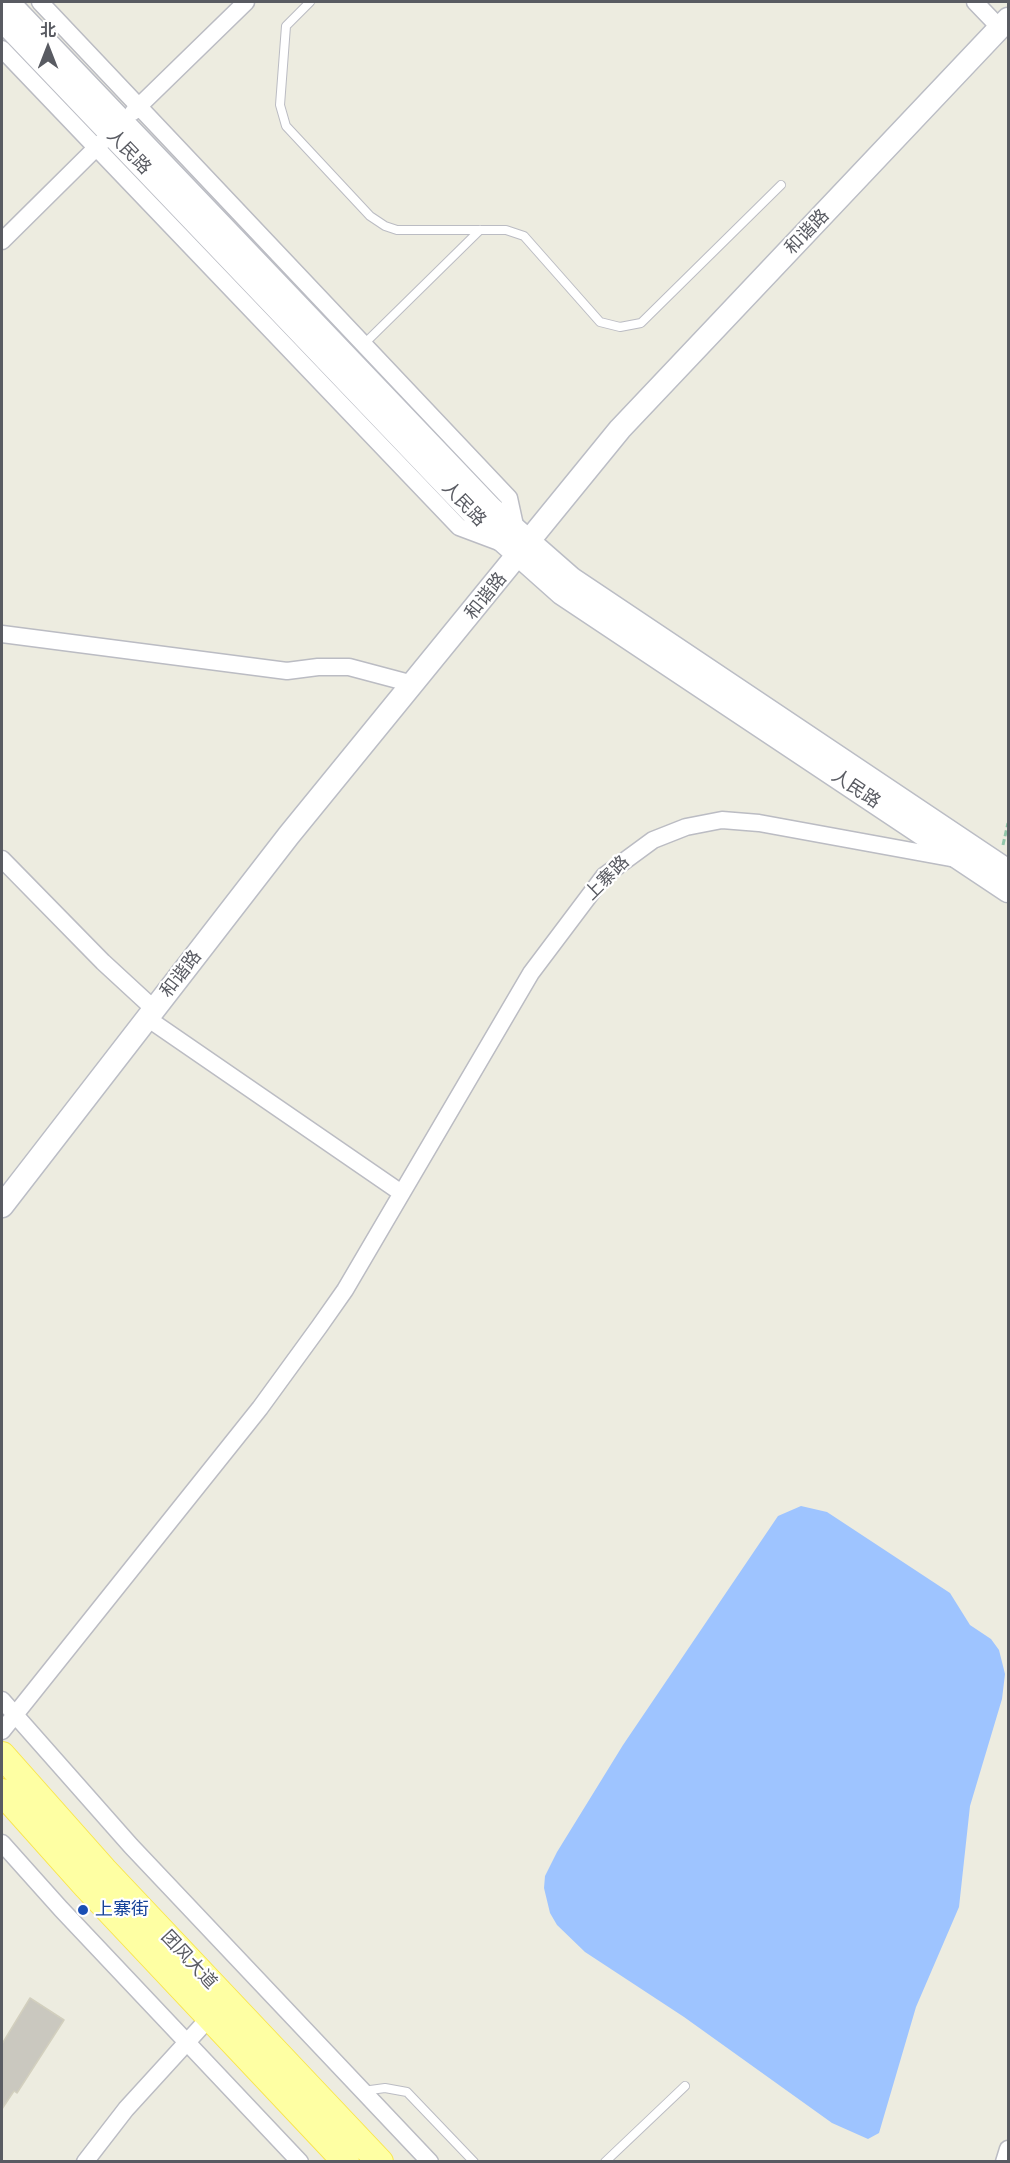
<!DOCTYPE html>
<meta charset="utf-8">
<style>
body{margin:0}
#map{position:relative;width:1010px;height:2163px;overflow:hidden;background:#edece0;font-family:Inter,"Noto Sans SC",sans-serif}
canvas{display:block}
.frame{position:absolute;inset:0;border:3px solid #595b62;pointer-events:none}
.north{position:absolute;left:18px;top:18px;width:60px;height:60px;-webkit-text-stroke:4px #fff;paint-order:stroke;rotate:0deg;font-size:16px;font-weight:700;line-height:24px;text-align:center;color:#595b62}
.north::after{content:'';display:block;margin:auto;width:21px;height:27px;background:#595b62;clip-path:polygon(50% 0,100% 100%,50% 72%,0 100%)}
</style>
<div id="map">
<canvas width="1010" height="2163"></canvas>
<div class="frame"></div>
<div class="north">北</div>
</div>
<script>
const ctx = document.querySelector('canvas').getContext('2d');
ctx.lineJoin = 'round';
function fill(path, color) { ctx.fillStyle = color; ctx.fill(path, 'evenodd'); }
const poly = rows => new Path2D(rows.map(r => 'M' + r).join(''));
function stroke(path, color, width, dash) { ctx.strokeStyle = color; ctx.lineWidth = width; ctx.lineCap = dash ? 'butt' : 'round'; ctx.setLineDash(dash || []); ctx.stroke(path); }
function write(font, color, halo, rows, align = 'center') {
  ctx.font = font + ' Inter,"Noto Sans SC",sans-serif'; ctx.lineWidth = 4.5; ctx.setLineDash([]); ctx.textBaseline = 'middle'; ctx.strokeStyle = halo; ctx.fillStyle = color; for (const [text, x, y, turn = 0] of rows) {
    ctx.save(); ctx.translate(x, y); ctx.rotate((+turn || 0) * Math.PI / 180); ctx.textAlign = isNaN(turn) ? turn : align; if (halo) ctx.strokeText(text, 0, 0); ctx.fillText(text, 0, 0); ctx.restore();
  }
}
const water = poly([
 [801,1506,827,1512,950,1593,970,1625,991,1639,999,1650,1005,1674,1002,1699,970,1806,959,1907,916,2007,879,2133,868,2139,832,2123,684,2017,585,1952,557,1925,550,1913,544,1888,545,1876,557,1852,623,1745,778,1516]
]);
const building = poly([
 [30,1998,64,2020,17,2093,14,2091,2,2109,2,2044,30,1998]
]);
const path = poly([
 [1003,845,1008,823]
]);
const lane = poly([
 [310,2,286,26,280,105,286,126,370,216,385,226,397,230,506,230,524,236,600,322,620,327,641,323,781,185],
 [364,344,480,230],
 [363,2091,385,2088,407,2092,474,2162],
 [605,2162,685,2086]
]);
const street = poly([
 [40,2,509,498,516,530],
 [975,2,1000,28],
 [2,49,459,527,499,542],
 [133,112,246,2],
 [2,241,103,141],
 [2,634,287,671,318,667,349,667,413,684],
 [2,859,103,962,154,1009],
 [147,1018,400,1192],
 [2,1700,131,1846,430,2162],
 [2,1731,260,1408,319,1327,345,1290,531,973,604,876,653,840,686,827,722,820,759,823,956,859],
 [2,1843,61,1909,300,2162],
 [85,2162,126,2109,210,2017],
 [1004,2162,1008,2149]
]);
const secondary = poly([
 [8,2,491,508,572,579,1008,871],
 [2,20,479,520,561,593,1008,891],
 [2,1206,289,835,620,429,1008,19]
]);
const primary = poly([
 [2,1755,104,1870,380,2162],
 [2,1792,86,1886,346,2162]
]);
const markers = [
 [83,1910,6,"#1a4fb4"]
];
const streetNames = [
 ["人民路",129,152,46],
 ["和谐路",807,232,-46],
 ["人民路",464,504,46],
 ["和谐路",486,596,-51],
 ["人民路",856,789,34],
 ["上寨路",607,878,-45],
 ["和谐路",181,974,-52],
 ["团风大道",189,1960,47]
];
const transitNames = [
 ["上寨街",95,1910]
];
fill(water, '#9ec4ff');
fill(building, '#cac8bf');
stroke(building, '#d2cfbe', 1.5);
stroke(lane, '#bbbcc3', 10);
stroke(street, '#bbbcc3', 19);
stroke(secondary, '#bbbdc5', 25);
stroke(primary, '#f9e64d', 28);
stroke(path, '#93c7ab', 3, [6, 3]);
stroke(lane, '#fff', 8);
stroke(street, '#fff', 16);
stroke(secondary, '#fff', 22);
stroke(primary, '#feffa3', 26);
for (const [x, y, r, color] of markers) { const dot = new Path2D(); dot.arc(x, y, r, 0, 2 * Math.PI); ctx.fillStyle = color; ctx.fill(dot); stroke(dot, '#fff', 2); }
write('18px', '#595b62', '#fff', streetNames);
write('18px', '#164399', '#fff', transitNames, 'left');
</script>
